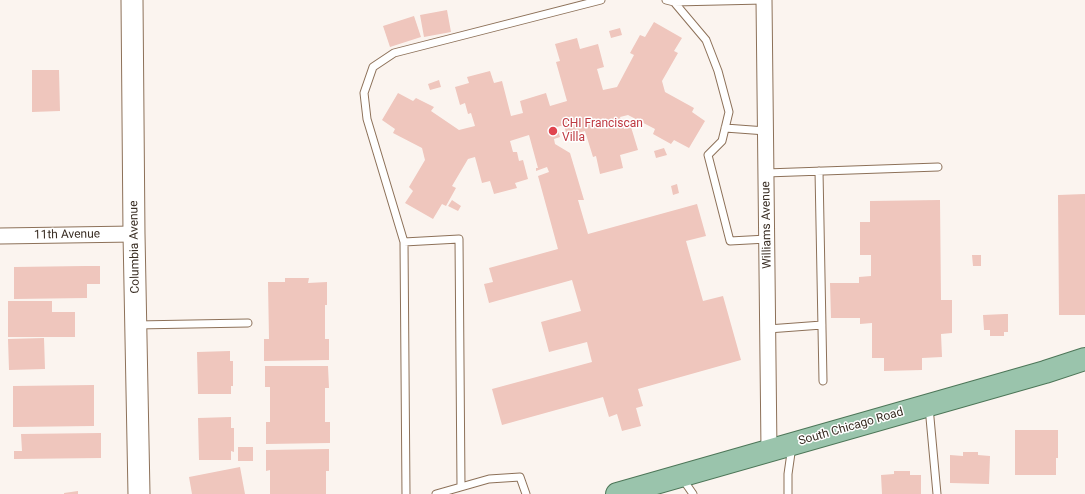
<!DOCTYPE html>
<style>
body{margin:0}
canvas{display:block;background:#fbf4ef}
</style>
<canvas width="1085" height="494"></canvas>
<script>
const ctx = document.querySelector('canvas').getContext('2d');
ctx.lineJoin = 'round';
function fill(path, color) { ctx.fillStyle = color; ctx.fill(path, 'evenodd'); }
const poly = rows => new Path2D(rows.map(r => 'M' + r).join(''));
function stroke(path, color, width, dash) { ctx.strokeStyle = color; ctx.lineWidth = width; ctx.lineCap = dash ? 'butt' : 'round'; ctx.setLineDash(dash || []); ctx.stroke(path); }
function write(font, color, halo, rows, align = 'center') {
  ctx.font = font + ' Roboto,sans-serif'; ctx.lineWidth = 3; ctx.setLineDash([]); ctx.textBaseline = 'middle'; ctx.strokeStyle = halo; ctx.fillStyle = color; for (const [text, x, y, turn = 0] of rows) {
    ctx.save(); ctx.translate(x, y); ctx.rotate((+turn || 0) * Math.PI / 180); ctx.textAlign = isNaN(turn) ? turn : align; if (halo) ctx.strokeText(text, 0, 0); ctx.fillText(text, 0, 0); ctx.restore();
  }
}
const building = poly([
 [447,10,451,32,424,37,420,15],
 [414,16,421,37,390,47,383,26],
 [654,22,682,38,674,51,678,53,662,81,665,92,694,108,692,112,705,121,689,148,674,140,671,144,653,134,655,129,628,115,620,117,624,129,631,127,638,150,620,155,623,168,600,174,596,156,593,157,585,131,567,136,564,125,557,127,560,137,554,139,555,144,570,153,584,200,578,200,588,234,697,204,706,236,686,241,703,301,723,296,741,360,638,389,643,406,636,408,641,426,622,431,617,414,609,417,603,397,502,425,492,389,592,362,587,342,549,352,541,322,581,311,572,280,489,303,484,284,493,282,489,268,558,249,538,176,549,172,547,167,536,171,536,168,538,168,529,135,510,141,513,152,517,152,519,161,523,160,528,179,515,183,517,188,494,194,490,181,482,183,475,157,468,159,452,186,456,188,446,206,442,204,433,219,405,203,413,191,409,187,425,160,422,148,393,133,395,129,382,120,398,93,413,101,416,98,434,107,431,111,459,130,475,126,471,113,468,114,465,103,460,105,455,87,469,83,467,77,490,71,494,83,502,81,511,116,523,113,520,101,546,93,550,106,567,101,556,62,560,61,555,44,577,38,580,49,598,44,604,67,597,69,603,90,617,87,634,55,630,53,640,35,645,37],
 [620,28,622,35,611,38,609,31],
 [32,70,59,70,60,111,32,112],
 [439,80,441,87,430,90,428,84],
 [664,148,667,155,656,158,654,151],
 [677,184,679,193,673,195,671,186],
 [1085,194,1085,315,1059,315,1058,195],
 [452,200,461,206,458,211,448,206],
 [940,200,941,300,952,300,952,333,941,334,942,357,922,358,922,370,884,371,884,358,872,358,872,323,860,324,860,318,831,318,830,283,859,283,859,277,871,276,871,255,860,255,860,222,870,222,870,201],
 [972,255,981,255,981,266,973,266],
 [85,266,100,266,100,284,87,284,87,298,14,299,14,267],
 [285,278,309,278,308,283,327,282,327,305,325,305,325,339,329,339,329,360,264,361,264,339,269,339,268,282,285,282],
 [8,301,52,301,52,312,75,312,75,337,8,337],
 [1005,314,1008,314,1008,332,1004,332,1004,336,990,336,990,330,984,330,983,315],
 [44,338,45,369,9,370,8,339],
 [230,351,230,361,233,361,233,386,231,386,231,394,198,394,197,352],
 [265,366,328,366,329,388,325,388,325,422,330,422,330,443,266,444,266,422,270,422,270,387,265,387],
 [94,385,94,426,13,427,13,386],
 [231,417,231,428,234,428,234,452,231,451,231,460,199,460,198,418],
 [1015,430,1058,430,1058,458,1056,458,1056,475,1015,475],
 [101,433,101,458,14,459,14,451,22,451,21,434],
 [238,447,253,447,253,461,238,461],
 [329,449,329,471,326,471,326,494,270,494,270,470,266,471,266,450],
 [963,452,978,452,978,455,990,456,989,484,950,483,950,455,963,456],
 [240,467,245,494,192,494,189,477],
 [894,471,910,471,910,475,921,475,921,494,882,494,881,475,894,474],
 [78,491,78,494,64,494,64,493]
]);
const lane = poly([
 [666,0,674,2,764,0],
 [674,2,706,40,718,71,729,112,722,141,708,155,730,241,767,239],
 [725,128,766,131],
 [819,171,823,381],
 [766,173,938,167],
 [404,242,406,494],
 [136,325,248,323],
 [768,329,822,325],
 [929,407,937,494],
 [682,478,693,494],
 [461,486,459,239,404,242,367,119,364,93,373,67,394,53,601,0],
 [436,494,489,479,520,477,526,494],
 [788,494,788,474,792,446]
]);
const street = poly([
 [764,0,769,450],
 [0,236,134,234]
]);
const secondary = poly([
 [132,0,134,234,139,494]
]);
const primary = poly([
 [617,494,1045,372,1085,359]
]);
const markers = [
 [553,131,5,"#e0444e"]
];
const healthNames = [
 ["CHI Franciscan",562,124],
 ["Villa",562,138]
];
const streetNames = [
 ["Williams Avenue",767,225,-91],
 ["11th Avenue",67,235,-1],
 ["Columbia Avenue",135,247,-91],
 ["South Chicago Road",851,427,-16]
];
fill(building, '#efc6bd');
stroke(lane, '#8d7159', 9);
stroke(street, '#8d7159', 17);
stroke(secondary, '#8d7159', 23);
stroke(primary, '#4d7658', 24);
stroke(lane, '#fff', 7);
stroke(street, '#fff', 15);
stroke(secondary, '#fff', 21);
stroke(primary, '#9ac4ac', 22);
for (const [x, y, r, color] of markers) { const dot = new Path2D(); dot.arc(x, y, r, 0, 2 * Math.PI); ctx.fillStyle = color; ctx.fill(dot); stroke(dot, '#fff', 1.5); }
write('12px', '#be3a42', '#fff', healthNames, 'left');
write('12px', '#3a2e24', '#fff', streetNames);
</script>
